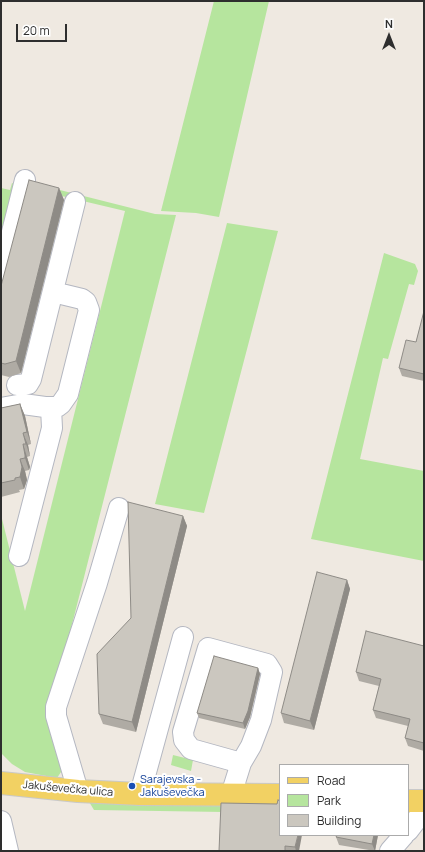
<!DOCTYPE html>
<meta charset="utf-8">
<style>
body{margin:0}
#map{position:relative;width:425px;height:852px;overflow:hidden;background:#efe9e1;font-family:Manrope,sans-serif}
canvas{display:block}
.frame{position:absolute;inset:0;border:2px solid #2e2e2e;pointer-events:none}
.legend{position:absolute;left:279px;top:764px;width:130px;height:72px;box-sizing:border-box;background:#fff;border:1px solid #ababab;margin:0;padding:5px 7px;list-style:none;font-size:12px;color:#2e2e2e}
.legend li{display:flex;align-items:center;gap:8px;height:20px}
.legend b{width:20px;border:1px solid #ababab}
.north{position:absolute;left:369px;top:16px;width:40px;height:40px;-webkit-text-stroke:3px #fff;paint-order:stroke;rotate:0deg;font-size:11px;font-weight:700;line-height:16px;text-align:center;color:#2e2e2e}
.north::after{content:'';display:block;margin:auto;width:14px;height:18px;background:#2e2e2e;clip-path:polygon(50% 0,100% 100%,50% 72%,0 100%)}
.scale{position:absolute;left:16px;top:24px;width:51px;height:18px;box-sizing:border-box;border:2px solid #2e2e2e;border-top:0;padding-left:5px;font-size:12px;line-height:14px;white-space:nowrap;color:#2e2e2e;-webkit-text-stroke:3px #fff;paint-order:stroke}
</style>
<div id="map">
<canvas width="425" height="852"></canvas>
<div class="frame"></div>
<ul class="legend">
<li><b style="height:5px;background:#f2d163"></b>Road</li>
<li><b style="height:11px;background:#b6e59e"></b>Park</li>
<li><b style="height:11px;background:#cbc7bf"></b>Building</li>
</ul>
<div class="north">N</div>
<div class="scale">20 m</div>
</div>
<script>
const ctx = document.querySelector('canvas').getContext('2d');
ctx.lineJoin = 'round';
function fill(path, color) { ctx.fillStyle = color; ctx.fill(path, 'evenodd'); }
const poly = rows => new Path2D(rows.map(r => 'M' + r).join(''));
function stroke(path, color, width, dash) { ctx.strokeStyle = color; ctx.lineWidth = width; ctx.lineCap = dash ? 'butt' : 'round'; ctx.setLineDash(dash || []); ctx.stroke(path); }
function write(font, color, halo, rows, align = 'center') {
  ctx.font = font + ' Manrope,sans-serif'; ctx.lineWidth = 4; ctx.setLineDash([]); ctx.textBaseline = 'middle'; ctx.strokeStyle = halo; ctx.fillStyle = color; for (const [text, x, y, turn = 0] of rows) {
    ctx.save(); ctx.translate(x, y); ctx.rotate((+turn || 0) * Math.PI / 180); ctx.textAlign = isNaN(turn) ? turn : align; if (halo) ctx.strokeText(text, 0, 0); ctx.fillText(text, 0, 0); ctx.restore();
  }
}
const green = poly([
 [214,1,269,1,219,217,196,213,161,211],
 [12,183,19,186,1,256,1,188,10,190],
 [44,186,155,214,176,215,50,711,63,769,57,778,25,772,12,764,1,753,1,515,25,611,125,211,28,188],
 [227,223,278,231,204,513,155,504],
 [384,253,415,264,418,271,414,285,409,284,388,359,383,358,360,459,424,471,424,561,311,539],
 [173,755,193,760,191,771,171,765],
 [88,800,223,802,224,812,94,810]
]);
const minor = poly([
 [1,276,25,180],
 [17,385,28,384,31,379,75,202],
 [1,408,23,404,45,407,57,407,61,404,68,394,89,310,86,302,82,299,53,292],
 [19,556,52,428,51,408],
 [78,791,56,716,56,707,97,583,119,508],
 [140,794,183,637],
 [231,795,241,763,191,749,184,740,183,732,208,648,267,664,272,672,261,720,251,746,241,763],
 [1,821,8,851],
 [408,831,424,810],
 [390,851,404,835]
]);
const major = poly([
 [1,783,78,791,140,794,280,795],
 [408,801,424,801]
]);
const wall = poly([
 [59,188,64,200,21,373,9,377,1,375,1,286],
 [424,311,424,381,402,376,399,368,416,342],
 [20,404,25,416,31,444,28,445,30,456,27,457,30,467,29,470,25,471,27,480,24,489,19,490,20,492,1,497,1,408],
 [183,516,187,526,136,732,103,724,99,714,131,618],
 [347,580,350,589,314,730,284,723,281,713],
 [424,646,424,751,408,746,405,738,408,726,376,718,373,710,379,686,359,681,356,672],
 [258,668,260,674,250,717,245,729,199,718,197,713],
 [277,804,299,851,219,851],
 [337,835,378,835,375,851,339,845,336,837]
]);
const shadedWall = poly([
 [59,188,64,200,21,373,16,361],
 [20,404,25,416,31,444,27,432],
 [23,433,28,445,30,456,26,444],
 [23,444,27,457,30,467,29,470,25,458],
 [20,459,25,471,27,480,24,489,20,477],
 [183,516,187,526,136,732,132,722],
 [347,580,350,589,314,730,310,721],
 [258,668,260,674,250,717,245,729,243,723],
 [298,835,302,835,299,851,296,851,295,847],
 [374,835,378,835,375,851,372,844]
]);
const building = poly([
 [29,180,59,188,16,361,5,364,1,363,1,286,29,180],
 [424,311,424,374,399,368,406,340,416,342,424,311],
 [20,404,27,432,23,433,26,444,23,444,25,455,25,458,20,459,22,467,20,477,15,478,15,480,1,483,1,408,20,404],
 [128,502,183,516,132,722,99,714,97,654,131,618,128,502],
 [317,572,347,580,310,721,281,713,317,572],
 [366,631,424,646,424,743,405,738,410,719,373,710,381,679,356,672,366,631],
 [214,656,258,668,248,711,243,723,197,713,214,656],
 [278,800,280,801,280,835,298,835,295,847,285,846,285,851,219,851,221,803,277,804,278,800],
 [337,835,374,835,372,844,336,837,337,835]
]);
const markers = [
 [132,786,4,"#1a4fb4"]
];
const transitNames = [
 ["Sarajevska -",140,780],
 ["Jakuševečka",140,793]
];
const streetNames = [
 ["Jakuševečka ulica",68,789,5]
];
fill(green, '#b6e59e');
stroke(minor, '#b4b7c1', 22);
stroke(major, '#c9c9c9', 24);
stroke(minor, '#fff', 20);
stroke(major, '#f2d163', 22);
fill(wall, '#afaba4');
fill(shadedWall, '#8e8b86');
fill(building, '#cbc7bf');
stroke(building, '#8e8b86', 1);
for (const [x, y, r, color] of markers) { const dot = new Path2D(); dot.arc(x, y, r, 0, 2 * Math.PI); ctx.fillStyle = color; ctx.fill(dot); stroke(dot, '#fff', 1.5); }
write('11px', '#164399', '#fff', transitNames, 'left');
write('11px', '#2e2e2e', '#fff', streetNames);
</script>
